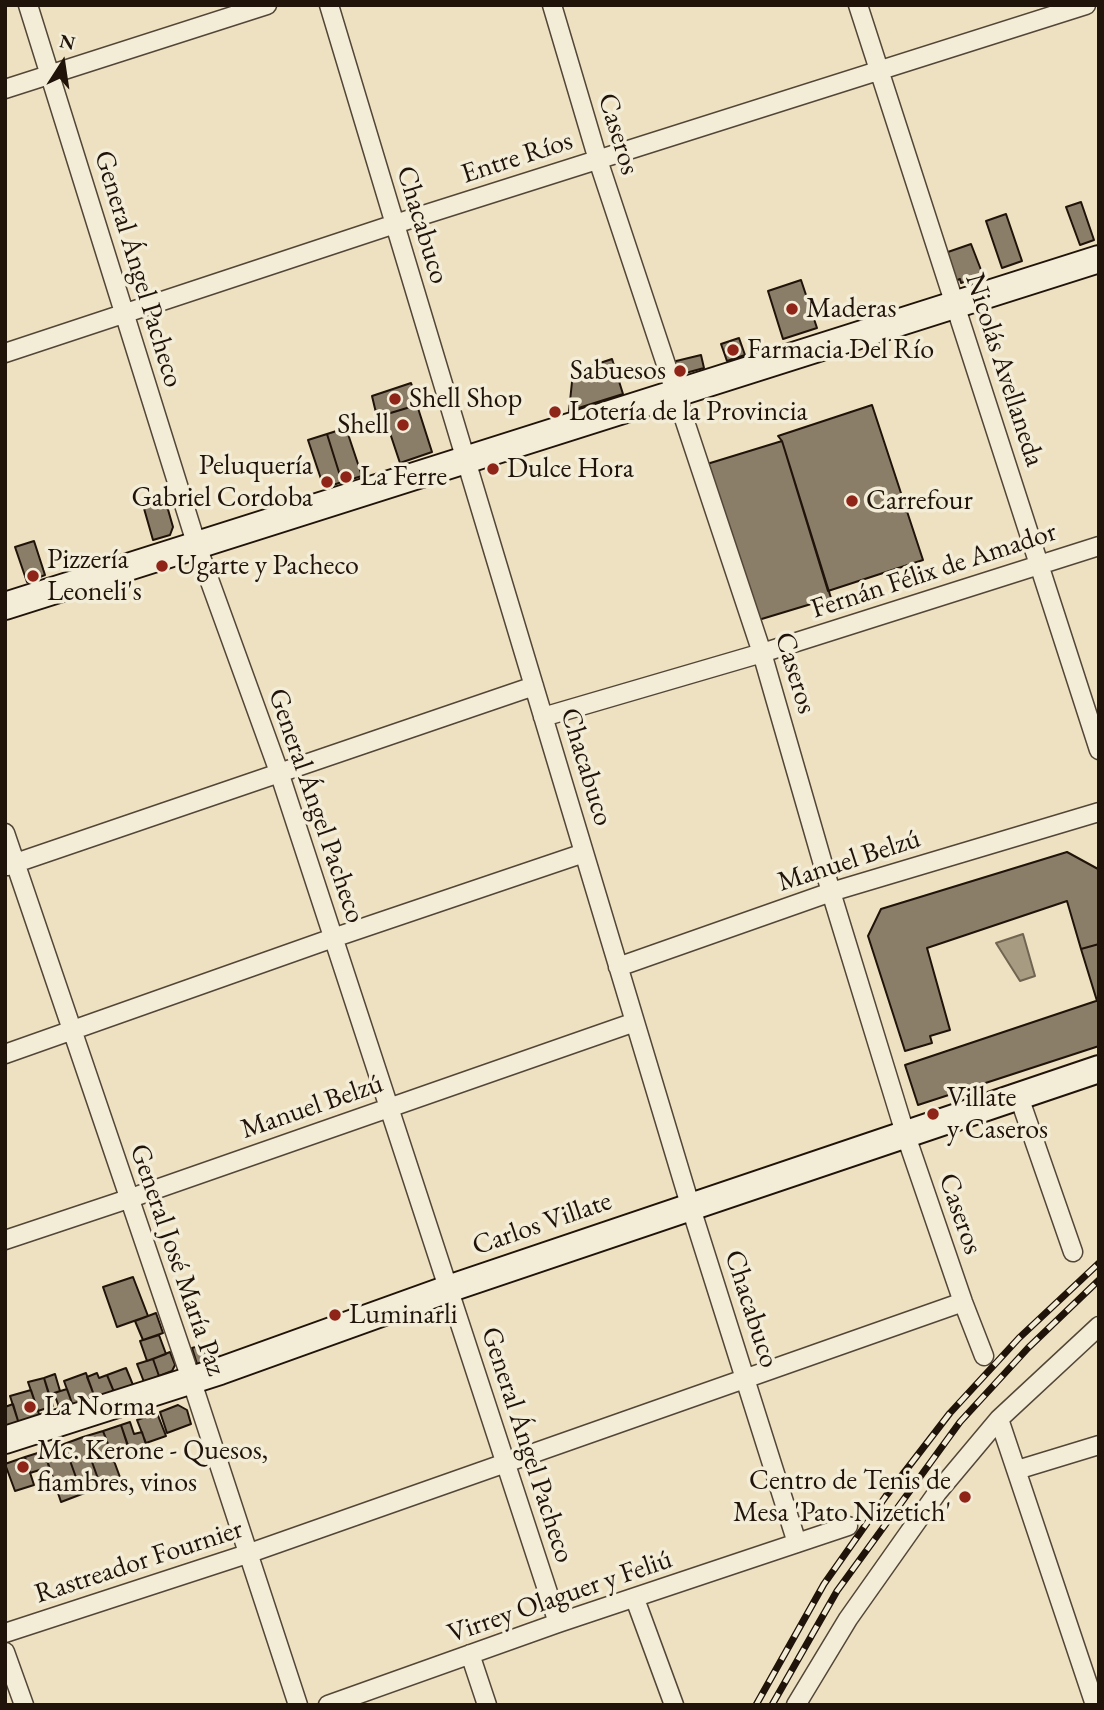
<!DOCTYPE html>
<meta charset="utf-8">
<style>
body{margin:0}
#map{position:relative;width:1104px;height:1710px;overflow:hidden;background:#ede1c1;font-family:"EB Garamond",serif}
canvas{display:block}
.frame{position:absolute;inset:0;border:7px solid #201309;pointer-events:none}
.north{position:absolute;left:28px;top:28px;width:70px;height:70px;-webkit-text-stroke:5px #f3ecd7;paint-order:stroke;rotate:12deg;font-size:19px;font-weight:700;line-height:28px;text-align:center;color:#201309}
.north::after{content:'';display:block;margin:auto;width:24px;height:32px;background:#201309;clip-path:polygon(50% 0,100% 100%,50% 72%,0 100%)}
</style>
<div id="map">
<canvas width="1104" height="1710"></canvas>
<div class="frame"></div>
<div class="north">N</div>
</div>
<script>
const ctx = document.querySelector('canvas').getContext('2d');
ctx.lineJoin = 'round';
function fill(path, color) { ctx.fillStyle = color; ctx.fill(path, 'evenodd'); }
const poly = rows => new Path2D(rows.map(r => 'M' + r).join(''));
function stroke(path, color, width, dash) { ctx.strokeStyle = color; ctx.lineWidth = width; ctx.lineCap = dash ? 'butt' : 'round'; ctx.setLineDash(dash || []); ctx.stroke(path); }
function write(font, color, halo, rows, align = 'center') {
  ctx.font = font + ' "EB Garamond",serif'; ctx.lineWidth = 7; ctx.setLineDash([]); ctx.textBaseline = 'middle'; ctx.strokeStyle = halo; ctx.fillStyle = color; for (const [text, x, y, turn = 0] of rows) {
    ctx.save(); ctx.translate(x, y); ctx.rotate((+turn || 0) * Math.PI / 180); ctx.textAlign = isNaN(turn) ? turn : align; if (halo) ctx.strokeText(text, 0, 0); ctx.fillText(text, 0, 0); ctx.restore();
  }
}
const water = poly([
 [1023,934,1035,976,1020,981,996,943,1023,934]
]);
const building = poly([
 [1081,202,1094,240,1080,245,1066,207,1081,202],
 [1006,214,1022,261,1002,268,986,221,1006,214],
 [971,244,983,275,961,283,960,279,955,281,945,253,971,244],
 [801,280,817,328,783,339,768,291,801,280],
 [739,338,745,355,727,361,721,344,739,338],
 [701,355,704,368,682,374,676,372,672,362,701,355],
 [612,359,623,394,569,411,573,372,612,359],
 [411,383,418,402,417,405,377,417,372,396,411,383],
 [417,405,432,452,400,463,384,415,417,405],
 [872,405,923,560,828,591,782,441,778,436,872,405],
 [346,428,362,476,342,482,327,434,346,428],
 [327,434,342,482,324,488,308,440,327,434],
 [782,441,831,598,755,621,707,464,782,441],
 [165,499,173,527,170,535,153,540,143,505,165,499],
 [34,541,45,575,27,582,15,547,34,541],
 [1067,852,1098,869,1099,944,1081,949,1067,901,927,948,950,1030,930,1036,932,1043,905,1051,868,936,881,909,1067,852],
 [1099,944,1099,1000,1097,1001,1081,949,1099,944],
 [1099,1000,1099,1046,918,1105,905,1065,1099,1000],
 [133,1277,148,1316,117,1327,103,1287,133,1277],
 [156,1313,163,1333,143,1340,135,1321,156,1313],
 [159,1335,166,1354,147,1361,140,1341,159,1335],
 [215,1341,221,1361,203,1366,197,1364,192,1348,215,1341],
 [170,1352,175,1365,172,1371,159,1376,153,1359,170,1352],
 [153,1359,159,1376,144,1382,137,1364,153,1359],
 [126,1368,133,1385,114,1392,107,1375,126,1368],
 [86,1373,95,1398,73,1406,64,1381,86,1373],
 [97,1373,99,1378,107,1375,114,1392,95,1398,87,1377,97,1373],
 [55,1374,60,1391,49,1395,44,1378,55,1374],
 [44,1378,53,1406,38,1411,28,1382,44,1378],
 [67,1389,73,1406,60,1410,54,1393,67,1389],
 [31,1390,40,1417,19,1424,10,1396,31,1390],
 [13,1404,19,1424,5,1429,5,1407,13,1404],
 [178,1405,187,1410,191,1424,167,1433,160,1412,178,1405],
 [157,1413,166,1436,146,1443,137,1420,157,1413],
 [130,1422,134,1434,142,1432,149,1454,133,1460,121,1425,130,1422],
 [121,1425,130,1453,114,1459,103,1431,121,1425],
 [103,1431,121,1480,101,1487,83,1437,103,1431],
 [83,1437,101,1487,82,1494,64,1444,83,1437],
 [64,1444,82,1494,61,1502,44,1451,64,1444],
 [44,1451,49,1467,30,1473,25,1457,44,1451],
 [25,1457,34,1485,15,1491,5,1464,25,1457]
]);
const street = poly([
 [28,5,197,546,279,772,558,1623],
 [329,5,691,1208,797,1543],
 [552,5,598,160,762,653,831,892,905,1133,963,1302,984,1356],
 [858,5,1099,750],
 [5,89,267,5],
 [5,353,395,224,1086,5],
 [543,717,762,653,1099,546],
 [5,833,191,1379,298,1705],
 [7,866,534,686],
 [618,967,831,892,1099,812],
 [5,1054,333,938,584,853],
 [1019,1097,1073,1252],
 [5,1240,128,1199,635,1022],
 [999,1419,1095,1705],
 [1017,1470,1099,1445],
 [635,1599,674,1705],
 [5,1633,247,1554,963,1302],
 [5,1652,24,1705],
 [470,1654,487,1705],
 [328,1705,558,1623,848,1526],
 [796,1705,848,1619,937,1493,999,1419,1099,1326]
]);
const secondary = poly([
 [5,606,1099,259],
 [5,1440,220,1371,448,1289,1099,1069]
]);
const rail = poly([
 [756,1705,824,1584,886,1496,950,1413,1019,1338,1099,1263],
 [772,1705,837,1591,960,1422,1028,1348,1099,1280]
]);
const markers = [
 [792,309,7,"#8f2418"],
 [733,350,7,"#8f2418"],
 [680,371,7,"#8f2418"],
 [395,399,7,"#8f2418"],
 [555,412,7,"#8f2418"],
 [403,425,7,"#8f2418"],
 [493,469,7,"#8f2418"],
 [346,477,7,"#8f2418"],
 [327,482,7,"#8f2418"],
 [852,501,7,"#8f2418"],
 [162,566,7,"#8f2418"],
 [33,576,7,"#8f2418"],
 [933,1114,7,"#8f2418"],
 [335,1315,7,"#8f2418"],
 [30,1407,7,"#8f2418"],
 [23,1467,7,"#8f2418"],
 [965,1497,7,"#8f2418"]
];
const streetNames = [
 ["Caseros",618,134,73],
 ["Entre Ríos",517,158,-18],
 ["Chacabuco",422,225,73],
 ["General Ángel Pacheco",138,269,73],
 ["Nicolás Avellaneda",1004,370,72],
 ["Fernán Félix de Amador",934,571,-18],
 ["Caseros",795,673,73],
 ["Chacabuco",586,767,73],
 ["General Ángel Pacheco",316,806,71],
 ["Manuel Belzú",849,861,-18],
 ["Manuel Belzú",312,1107,-19],
 ["Caseros",960,1214,71],
 ["Carlos Villate",542,1224,-19],
 ["General José María Paz",177,1260,71],
 ["Chacabuco",751,1309,72],
 ["General Ángel Pacheco",527,1445,72],
 ["Rastreador Fournier",139,1562,-18],
 ["Virrey Olaguer y Feliú",560,1597,-19]
];
const poiNames = [
 ["Maderas",806,309],
 ["Farmacia Del Río",747,350],
 ["Sabuesos",666,371,"right"],
 ["Shell Shop",409,399],
 ["Lotería de la Provincia",569,412],
 ["Shell",389,425,"right"],
 ["Peluquería",313,466,"right"],
 ["Gabriel Cordoba",313,498,"right"],
 ["Dulce Hora",507,469],
 ["La Ferre",360,477],
 ["Carrefour",866,501],
 ["Pizzería",47,560],
 ["Leoneli's",47,592],
 ["Ugarte y Pacheco",176,566],
 ["Villate",947,1098],
 ["y Caseros",947,1130],
 ["Luminarli",349,1315],
 ["La Norma",44,1407],
 ["Mc. Kerone - Quesos,",37,1451],
 ["fiambres, vinos",37,1483],
 ["Centro de Tenis de",951,1481,"right"],
 ["Mesa 'Pato Nizetich'",951,1513,"right"]
];
fill(water, '#a79b82');
stroke(water, '#716552', 2);
fill(building, '#8b7e69');
stroke(building, '#201309', 2);
stroke(street, '#534637', 21);
stroke(secondary, '#201309', 30);
stroke(street, '#f3ecd7', 18);
stroke(secondary, '#f3ecd7', 26);
stroke(rail, '#201309', 7);
stroke(rail, '#f3ecd7', 4.5, [13]);
for (const [x, y, r, color] of markers) { const dot = new Path2D(); dot.arc(x, y, r, 0, 2 * Math.PI); ctx.fillStyle = color; ctx.fill(dot); stroke(dot, '#f3ecd7', 2.5); }
write('28px', '#201309', '#f3ecd7', streetNames);
write('28px', '#201309', '#f3ecd7', poiNames, 'left');
</script>
